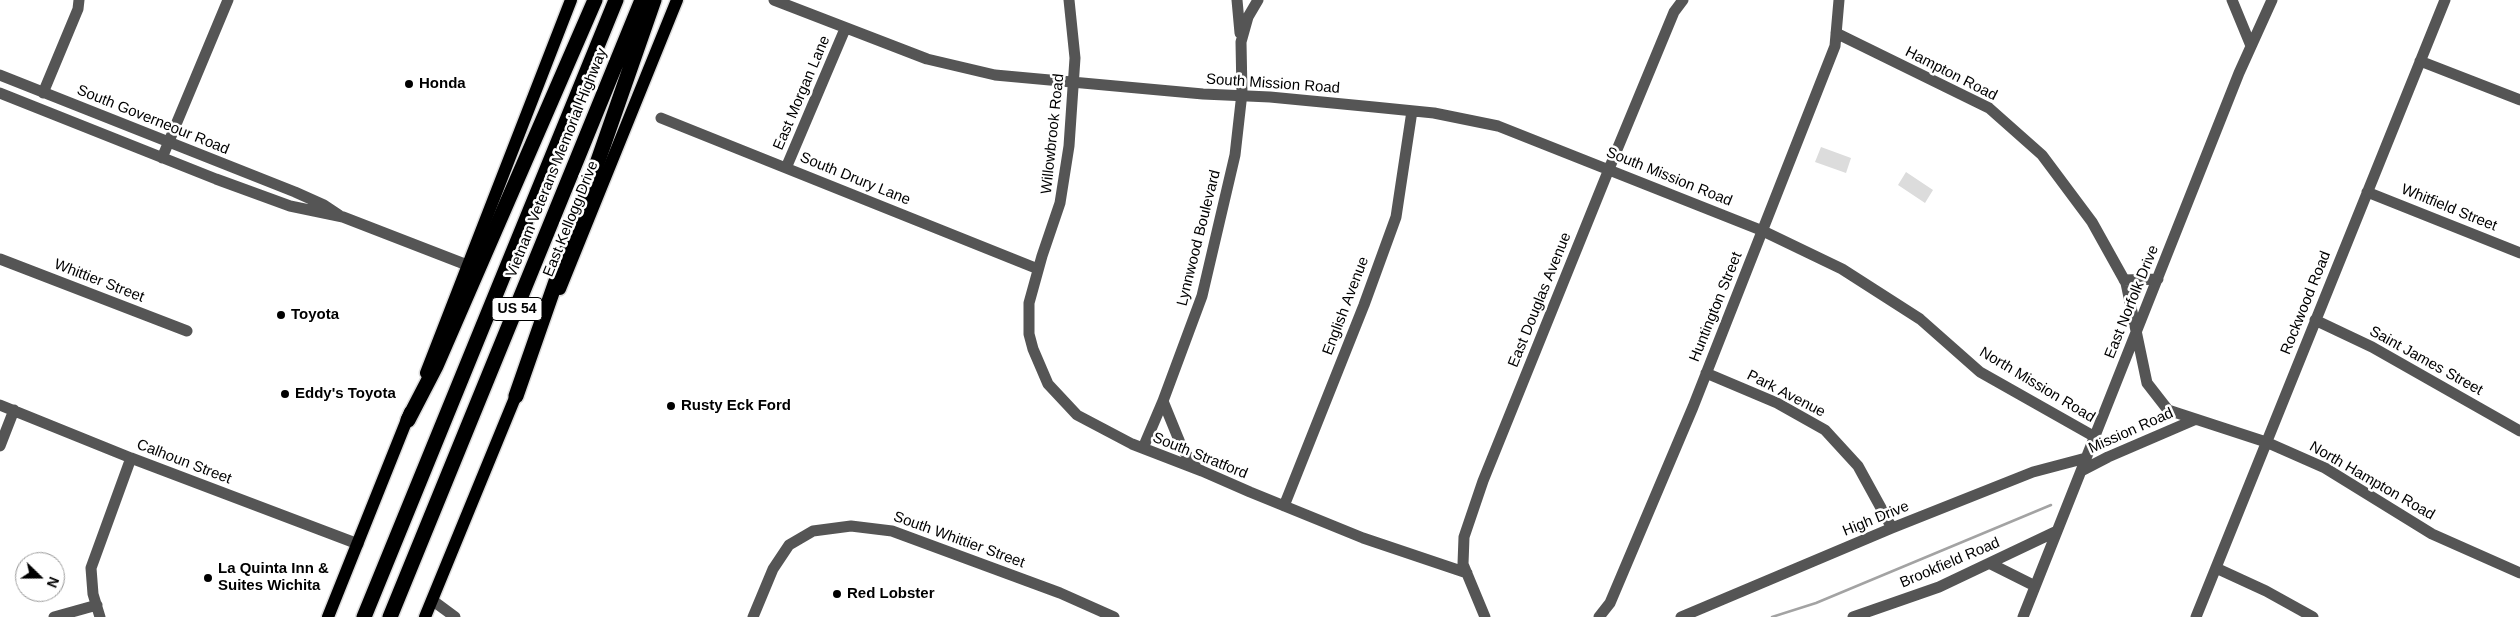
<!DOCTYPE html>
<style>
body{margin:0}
#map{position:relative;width:2520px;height:617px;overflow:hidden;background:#fff;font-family:Arial,sans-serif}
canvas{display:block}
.north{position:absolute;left:15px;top:552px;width:50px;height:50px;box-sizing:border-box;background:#fff;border:1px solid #999;border-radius:50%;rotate:112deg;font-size:14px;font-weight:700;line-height:20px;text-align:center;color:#000}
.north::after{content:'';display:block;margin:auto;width:18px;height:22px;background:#000;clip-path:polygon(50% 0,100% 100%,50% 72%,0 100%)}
</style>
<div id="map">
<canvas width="2520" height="617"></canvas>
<div class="north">N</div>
</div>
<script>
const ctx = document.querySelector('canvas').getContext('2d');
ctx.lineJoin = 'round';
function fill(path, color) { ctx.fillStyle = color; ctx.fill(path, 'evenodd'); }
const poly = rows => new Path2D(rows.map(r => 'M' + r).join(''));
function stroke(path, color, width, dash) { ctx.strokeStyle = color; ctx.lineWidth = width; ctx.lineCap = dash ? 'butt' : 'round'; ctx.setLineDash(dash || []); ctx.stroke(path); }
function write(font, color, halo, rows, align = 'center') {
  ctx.font = font + ' Arial,sans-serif'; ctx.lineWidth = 5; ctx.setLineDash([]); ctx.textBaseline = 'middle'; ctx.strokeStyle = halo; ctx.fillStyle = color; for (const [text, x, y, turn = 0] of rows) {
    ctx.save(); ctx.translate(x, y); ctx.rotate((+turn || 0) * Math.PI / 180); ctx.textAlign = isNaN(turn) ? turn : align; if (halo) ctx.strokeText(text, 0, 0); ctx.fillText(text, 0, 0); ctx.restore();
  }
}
const green = poly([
 [1821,147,1851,158,1846,173,1815,162],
 [1906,172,1933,190,1925,203,1898,185]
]);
const stream = poly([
 [1772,617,1816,603,2051,505]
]);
const minor = poly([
 [774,0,927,59,995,75,1203,94,1270,97,1374,107,1434,113,1498,126,1763,231,1842,269,1920,319,1980,372,2095,437],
 [1069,0,1075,58,1069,146,1060,203,1042,256,1029,303,1029,334,1033,349,1048,384,1077,415,1132,444,1202,471,1250,492,1363,538,1467,573],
 [1237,0,1240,33],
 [2232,0,2251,46],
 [1836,33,1989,108,2042,155,2092,222,2126,283,2147,383,2168,410,2266,442,2325,468,2432,534,2520,573],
 [2420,61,2520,100],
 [0,75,295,192,324,205,339,215],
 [0,93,216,179,290,206,343,217,467,265],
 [43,93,78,9,79,0],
 [661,118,1038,269],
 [162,158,228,0],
 [786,168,845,29],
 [2367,192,2520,253],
 [0,259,187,331],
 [2124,280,2158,279],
 [2315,320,2372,347,2520,431],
 [1706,373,1777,403,1825,430,1858,466,1892,528],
 [0,405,131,458,358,544],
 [0,446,14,410],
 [1143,448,1163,401],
 [1196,467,1183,450,1163,401,1202,296,1235,155,1242,93,1241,42,1248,17,1258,0],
 [2081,471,2108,457,2194,420],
 [1284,506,1364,305,1396,217,1412,111],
 [1991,564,2035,586],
 [2216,568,2266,591,2313,617],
 [432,600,455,617],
 [54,617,97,605],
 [100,617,93,594,91,568,131,458],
 [753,617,773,569,789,545,813,531,851,526,892,531,1060,593,1114,617],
 [1485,617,1463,564,1464,537,1483,481,1609,169,1674,12,1683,0],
 [1599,617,1610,603,1693,407,1835,46,1839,0],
 [1681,617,1892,528,2033,472,2086,458],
 [1853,617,1939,587,2057,531],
 [2023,617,2239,73,2272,0],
 [2196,617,2445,0]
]);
const major = poly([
 [560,289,677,0],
 [426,373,571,0],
 [328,617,410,412],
 [425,617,519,388]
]);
const highway = poly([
 [516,396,654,0],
 [408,420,436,366,595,0],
 [364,617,616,0],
 [390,617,642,0]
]);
const markers = [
 [409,84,5,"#000"],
 [281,315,5,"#000"],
 [285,394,5,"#000"],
 [671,406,5,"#000"],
 [208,578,5,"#000"],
 [837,594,5,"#000"]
];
const shields = [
 [517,309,50]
];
const shieldNames = [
 ["US 54",517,309]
];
const streetNames = [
 ["Hampton Road",1951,74,27],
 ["South Mission Road",1273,84,4],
 ["East Morgan Lane",802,93,-67],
 ["South Governeour Road",153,120,22],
 ["Willowbrook Road",1053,134,-84],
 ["Vietnam Veterans Memorial Highway",557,163,-68],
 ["South Mission Road",1669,177,22],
 ["South Drury Lane",855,179,22],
 ["Whitfield Street",2449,208,22],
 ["East Kellogg Drive",571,219,-68],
 ["Lynnwood Boulevard",1199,238,-76],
 ["Whittier Street",99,281,21],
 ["East Douglas Avenue",1540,300,-68],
 ["East Norfolk Drive",2132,302,-68],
 ["Rockwood Road",2306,303,-68],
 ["English Avenue",1346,306,-69],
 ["Huntington Street",1716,307,-68],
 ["Saint James Street",2426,361,29],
 ["North Mission Road",2037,385,31],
 ["Park Avenue",1786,394,27],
 ["Mission Road",2131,431,-24],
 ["South Stratford",1200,456,22],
 ["Calhoun Street",184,462,21],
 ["North Hampton Road",2372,481,30],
 ["High Drive",1876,519,-22],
 ["South Whittier Street",959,540,20],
 ["Brookfield Road",1950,563,-23]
];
const poiNames = [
 ["Honda",419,84],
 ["Toyota",291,315],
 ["Eddy's Toyota",295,394],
 ["Rusty Eck Ford",681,406],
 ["La Quinta Inn &",218,569],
 ["Suites Wichita",218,586],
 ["Red Lobster",847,594]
];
fill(green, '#dcdcdc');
stroke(stream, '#a3a3a3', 2.5);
stroke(major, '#dbdbdb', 15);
stroke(highway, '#dbdbdb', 18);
stroke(minor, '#555', 11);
stroke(major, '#000', 12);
stroke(highway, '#000', 15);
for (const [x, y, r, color] of markers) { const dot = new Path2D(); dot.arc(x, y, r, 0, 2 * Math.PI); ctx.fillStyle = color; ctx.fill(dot); stroke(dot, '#fff', 2); }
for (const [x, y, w] of shields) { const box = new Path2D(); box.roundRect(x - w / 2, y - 11.5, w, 23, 4); ctx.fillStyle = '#fff'; ctx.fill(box); stroke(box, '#000', 1); }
write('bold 14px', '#000', null, shieldNames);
write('15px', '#000', '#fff', streetNames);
write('bold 15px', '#000', '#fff', poiNames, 'left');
</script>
